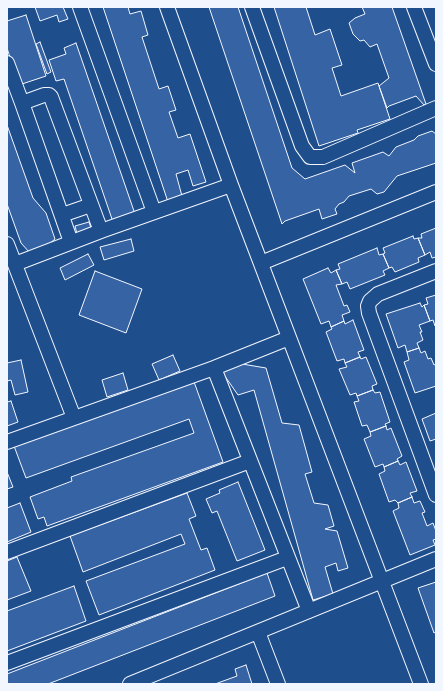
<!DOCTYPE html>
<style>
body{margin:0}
#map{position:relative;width:443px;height:691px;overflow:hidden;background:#1f4e8c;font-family:Spectral,serif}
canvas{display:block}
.frame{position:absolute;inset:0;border:8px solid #f2f6ff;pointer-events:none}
</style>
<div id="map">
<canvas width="443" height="691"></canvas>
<div class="frame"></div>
</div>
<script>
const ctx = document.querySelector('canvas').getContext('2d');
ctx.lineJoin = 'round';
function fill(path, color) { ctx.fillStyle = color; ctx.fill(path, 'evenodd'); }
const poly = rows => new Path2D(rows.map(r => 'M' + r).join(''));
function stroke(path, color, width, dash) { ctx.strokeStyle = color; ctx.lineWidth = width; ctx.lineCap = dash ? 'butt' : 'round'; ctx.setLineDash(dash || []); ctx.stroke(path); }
const building = poly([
 [35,7,63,7,68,19,59,22,57,15,40,21,35,7],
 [103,7,128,7,130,14,141,11,148,35,142,37,159,89,168,86,176,110,169,112,178,138,190,134,206,182,193,186,188,170,176,174,182,196,168,202,103,7],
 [209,7,238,7,292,168,305,179,345,165,355,173,352,163,383,152,389,156,396,147,414,140,418,136,432,131,436,134,436,163,397,176,384,192,377,194,371,189,349,196,344,202,339,204,335,209,337,214,322,219,319,209,285,221,282,224,209,7],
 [274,7,306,7,315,35,330,29,342,65,332,68,341,96,378,83,390,119,357,130,358,133,319,146,274,7],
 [362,7,392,7,426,104,424,105,416,96,389,106,387,108,379,86,389,78,377,44,370,47,364,40,360,41,353,34,349,23,355,18,365,14,362,7],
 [26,15,46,76,19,85,7,48,7,21,26,15],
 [40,42,51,72,47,74,36,44,40,42],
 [76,43,135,214,113,222,64,79,56,81,49,60,66,54,64,48,76,43],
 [7,125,33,198,46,213,55,239,48,245,30,253,21,243,7,204,7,125],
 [89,222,93,234,78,238,75,226,89,222],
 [436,228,436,257,432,258,430,252,425,255,418,238,422,238,421,234,436,228],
 [413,236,414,239,418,238,425,255,418,258,419,262,395,272,392,267,389,268,383,254,385,253,383,248,413,236],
 [131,239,134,251,104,260,100,247,131,239],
 [377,248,379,255,383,254,389,268,383,271,385,275,350,289,347,282,342,284,336,270,340,269,338,264,377,248],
 [88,254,94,265,65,280,60,268,88,254],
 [328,268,331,273,336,270,342,284,336,285,344,306,347,305,350,312,342,315,344,321,331,327,329,321,321,324,303,279,328,268],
 [95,271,142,289,126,333,79,315,95,271],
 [436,295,436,325,435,326,433,320,430,321,424,305,428,304,426,298,436,295],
 [420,303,422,307,424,305,430,321,419,325,422,332,420,332,423,340,417,343,419,348,407,352,405,345,398,348,386,314,420,303],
 [353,320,364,350,358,352,360,357,345,363,344,359,337,361,326,332,332,329,331,327,344,321,345,324,353,320],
 [419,348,421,353,425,351,428,359,431,358,434,365,436,364,436,386,415,393,404,362,409,360,407,352,419,348],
 [173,355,180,371,159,380,152,364,173,355],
 [360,357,361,359,366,357,377,384,372,386,373,390,357,396,356,393,350,395,339,369,347,367,345,363,360,357],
 [21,360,28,392,15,395,11,380,7,381,7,363,21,360],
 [236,363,266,368,282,423,299,425,312,472,305,474,314,503,328,505,334,526,325,529,337,531,348,568,338,571,336,563,325,567,333,594,313,600,254,390,238,395,222,372,236,363],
 [123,373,128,390,107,397,102,380,123,373],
 [193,379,223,462,47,526,44,517,38,519,30,497,72,481,71,477,194,433,189,419,26,478,14,446,193,379],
 [373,390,375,393,380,392,390,422,385,424,386,426,370,432,367,425,362,426,354,402,359,401,357,396,373,390],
 [11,401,18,422,7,426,7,402,11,401],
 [436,413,436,439,430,441,422,419,436,413],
 [386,426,387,430,391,428,402,456,397,459,398,461,384,467,383,464,375,467,364,439,371,436,370,432,386,426],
 [398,461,400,465,406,462,417,491,410,493,412,497,398,503,395,500,389,502,379,474,385,471,384,467,398,461],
 [7,472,13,487,7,489,7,472],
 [238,482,265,550,237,561,217,511,212,513,206,499,220,493,219,490,238,482],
 [187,493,196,516,189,519,201,550,207,548,215,570,99,615,86,581,185,544,181,534,83,572,70,536,187,493],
 [412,497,414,503,420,501,425,512,422,513,427,526,433,523,436,531,436,539,433,540,435,545,410,555,393,511,399,508,398,503,412,497],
 [20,503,31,532,7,542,7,508,20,503],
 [17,557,31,591,7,600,7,561,17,557],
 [267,573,275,596,48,684,7,684,7,674,267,573],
 [436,582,436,632,434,633,418,588,436,582],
 [74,586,86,621,7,651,7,611,74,586],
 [246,665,252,684,215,684,237,676,235,669,246,665]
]);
const minor = poly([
 [80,7,154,212],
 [167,7,231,185,421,684],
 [252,7,302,146,310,157,323,157,436,108],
 [414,7,436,64],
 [7,63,22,103,71,242],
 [22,103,44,95,49,95,51,97,101,231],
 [62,215,91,205],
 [7,244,74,418],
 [261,263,436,192],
 [15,264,101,231,231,185],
 [436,271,378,294,370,301,368,306,369,313,436,495],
 [214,368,309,611],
 [7,442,214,368,289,338],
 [7,552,250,461],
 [258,632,278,684],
 [7,663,287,558],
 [130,684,436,559]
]);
fill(building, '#3563a3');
stroke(building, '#f2f6ff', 1);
stroke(minor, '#f2f6ff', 16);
stroke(minor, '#1f4e8c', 14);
</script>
